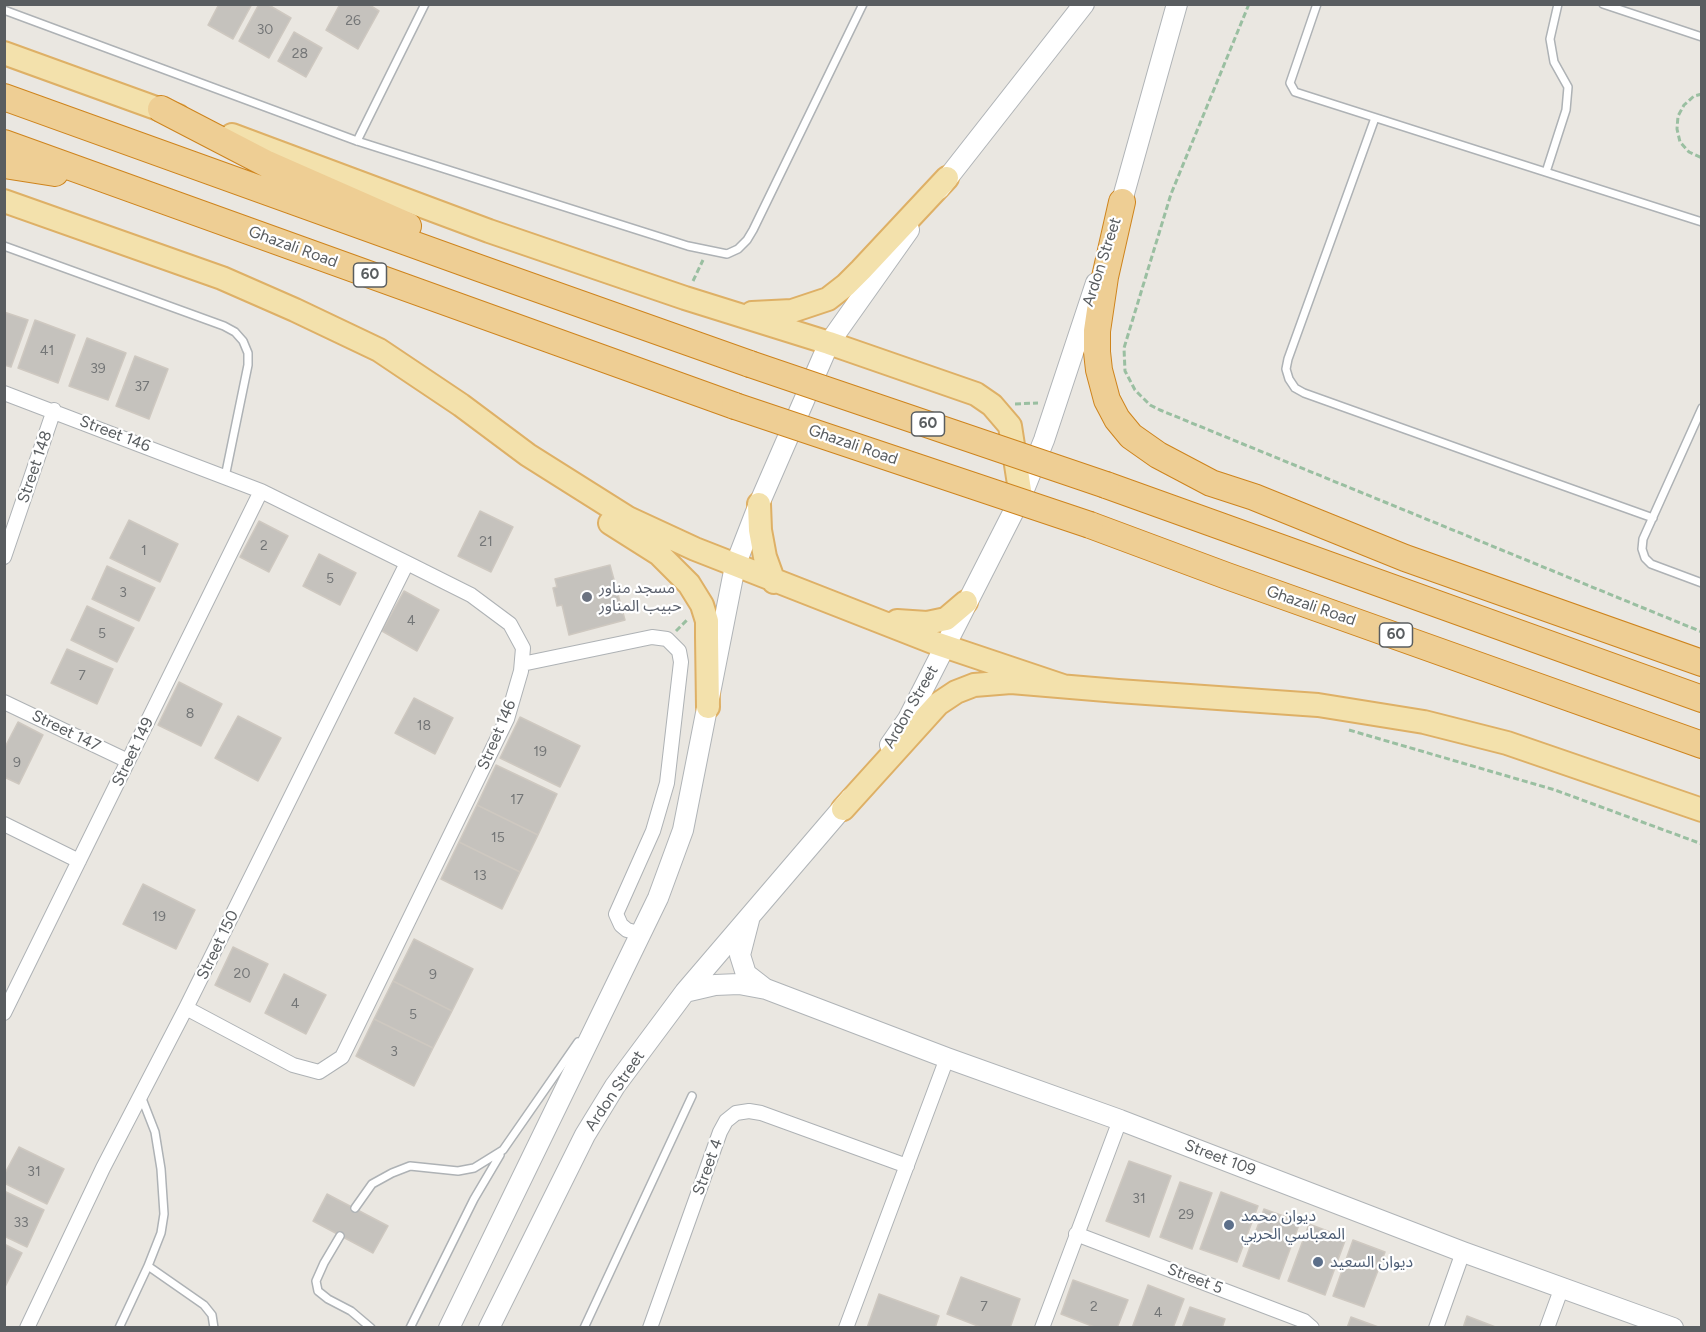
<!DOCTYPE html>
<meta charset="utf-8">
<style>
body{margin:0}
#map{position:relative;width:1706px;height:1332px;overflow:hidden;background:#eae7e1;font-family:Figtree,sans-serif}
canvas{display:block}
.frame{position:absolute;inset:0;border:6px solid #595d60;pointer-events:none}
</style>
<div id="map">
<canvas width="1706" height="1332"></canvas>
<div class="frame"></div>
</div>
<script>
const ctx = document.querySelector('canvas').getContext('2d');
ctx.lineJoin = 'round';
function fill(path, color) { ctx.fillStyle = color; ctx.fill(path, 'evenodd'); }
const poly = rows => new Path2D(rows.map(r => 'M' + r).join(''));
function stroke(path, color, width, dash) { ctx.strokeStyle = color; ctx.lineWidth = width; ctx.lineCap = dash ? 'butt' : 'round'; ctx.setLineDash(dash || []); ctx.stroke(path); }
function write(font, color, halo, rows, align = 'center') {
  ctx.font = font + ' Figtree,"Noto Sans Arabic",sans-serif'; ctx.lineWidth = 4.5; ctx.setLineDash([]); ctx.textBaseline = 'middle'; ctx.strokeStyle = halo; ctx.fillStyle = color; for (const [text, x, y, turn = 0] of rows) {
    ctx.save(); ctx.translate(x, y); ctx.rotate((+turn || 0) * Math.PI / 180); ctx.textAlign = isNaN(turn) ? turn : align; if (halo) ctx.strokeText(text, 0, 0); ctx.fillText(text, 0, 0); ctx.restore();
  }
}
const building = poly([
 [219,4,252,4,233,39,208,25,219,4],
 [259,4,267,4,291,18,269,58,239,41,259,4],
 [340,4,368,4,379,11,358,49,326,30,340,4],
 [294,32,322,48,306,77,278,61,294,32],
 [4,312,28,320,11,367,4,365,4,312],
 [35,320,75,335,58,383,18,368,35,320],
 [87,338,126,353,108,400,69,386,87,338],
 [135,356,168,369,149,419,116,406,135,356],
 [480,511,513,527,491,572,458,556,480,511],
 [129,520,178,544,160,582,110,558,129,520],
 [259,521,288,536,269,572,240,557,259,521],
 [319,554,356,573,340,605,303,586,319,554],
 [610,565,625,620,569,635,562,605,557,606,553,588,557,587,555,579,610,565],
 [107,566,155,588,139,621,92,599,107,566],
 [404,591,439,610,417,651,382,631,404,591],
 [87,606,134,628,117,662,71,640,87,606],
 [67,649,113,669,97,704,51,683,67,649],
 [179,682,222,704,201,746,158,725,179,682],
 [414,698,453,718,435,754,395,733,414,698],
 [238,716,281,738,258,781,215,758,238,716],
 [520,717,580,746,560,787,500,758,520,717],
 [18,722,43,735,19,784,4,777,4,749,18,722],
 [496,765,557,794,538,835,477,805,496,765],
 [477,805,538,835,520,872,459,842,477,805],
 [459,842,520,872,502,909,441,879,459,842],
 [143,884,195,910,176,949,123,924,143,884],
 [414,939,473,969,452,1011,393,981,414,939],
 [233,947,268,964,250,1002,215,985,233,947],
 [284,974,326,995,306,1034,265,1013,284,974],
 [393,981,452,1011,433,1048,374,1019,393,981],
 [374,1019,433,1048,414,1086,356,1056,374,1019],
 [19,1147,64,1169,47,1204,4,1183,4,1175,19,1147],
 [1129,1161,1171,1176,1149,1237,1106,1221,1129,1161],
 [1180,1182,1212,1193,1192,1249,1160,1237,1180,1182],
 [4,1191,44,1210,27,1247,4,1236,4,1191],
 [1221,1192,1258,1206,1237,1262,1200,1249,1221,1192],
 [327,1194,388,1226,373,1253,313,1221,327,1194],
 [1264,1209,1300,1222,1279,1279,1243,1266,1264,1209],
 [1309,1224,1346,1238,1325,1295,1288,1281,1309,1224],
 [1353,1240,1385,1252,1364,1307,1333,1296,1353,1240],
 [4,1244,22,1253,4,1289,4,1244],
 [961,1277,1020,1299,1010,1328,983,1328,947,1314,961,1277],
 [1073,1280,1128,1300,1117,1328,1097,1328,1061,1314,1073,1280],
 [1148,1285,1184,1299,1173,1328,1132,1328,1148,1285],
 [879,1294,939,1316,935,1328,867,1328,879,1294],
 [1190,1307,1225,1319,1222,1328,1182,1328,1190,1307],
 [1467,1316,1498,1328,1463,1328,1467,1316],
 [1351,1317,1381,1328,1347,1328,1351,1317]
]);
const path = poly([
 [1249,4,1171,194,1124,348,1125,371,1135,390,1150,405,1160,410,1702,632],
 [1702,94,1694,96,1684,105,1678,116,1677,129,1680,142,1689,152,1702,158],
 [693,281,703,260],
 [1015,404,1038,403],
 [676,631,688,619],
 [1349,730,1555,790,1702,844]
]);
const lane = poly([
 [1317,4,1290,83,1295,92,1702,222],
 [1603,4,1702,37],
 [4,10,357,141,688,246,727,254,738,249,747,240,753,230,863,4],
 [1375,118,1288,359,1286,369,1289,379,1295,388,1304,393,1653,518],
 [357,141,425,4],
 [1546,172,1566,110,1568,87,1554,62,1550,39,1558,4],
 [4,246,224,326,235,332,243,341,248,353,248,365,225,477],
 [1702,408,1643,539,1642,549,1645,558,1651,564,1702,583],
 [141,1096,155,1132,161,1169,164,1214,161,1233,148,1266,204,1305,212,1315,214,1328],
 [355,1208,372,1184,392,1173,410,1166,458,1171,474,1168,503,1150,578,1042],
 [340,1236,324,1263,316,1281,318,1291,328,1299,351,1311,371,1328],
 [119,1328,148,1266],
 [410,1328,474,1199,500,1155],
 [584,1328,692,1096]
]);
const street = poly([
 [4,393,261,491,407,563,471,595,510,624,523,648,521,671,507,719,342,1057,319,1072,293,1065,186,1008],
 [4,557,54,410],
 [522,664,652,637,667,639,679,651,681,662,667,783,653,831,616,914,621,925,627,930,642,934],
 [4,702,128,761],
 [4,824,79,861],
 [4,1013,261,491],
 [1076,1234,1304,1321,1312,1328],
 [27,1328,103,1168,186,1008,407,563],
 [650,1328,720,1132,726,1121,736,1113,749,1111,761,1113,907,1166],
 [846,1328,947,1058],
 [1042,1328,1120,1120],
 [1436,1328,1463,1252],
 [1547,1328,1562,1287]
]);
const secondary = poly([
 [939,189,1084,4],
 [1118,215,1177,4],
 [890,745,908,719,1021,497,1044,440,1096,283],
 [749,920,740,955,746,974,764,988],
 [685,992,715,985,739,984,766,989,947,1058,1120,1120,1463,1252,1673,1328],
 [449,1328,658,898,683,830,735,566,759,504,829,343,909,230],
 [489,1328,585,1135,615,1086,685,992,851,798]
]);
const primary = poly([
 [4,53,178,116],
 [232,135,489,231,685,298,829,343,976,394,992,405,1010,426,1021,497],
 [4,201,222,278,295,310,379,350,461,405,528,455,628,518,695,549,935,643,1063,686],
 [752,313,792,311,828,299,846,285,861,270,947,178],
 [759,504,760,530,765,557,774,582],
 [610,523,659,554,689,584,702,605,707,621,707,637,708,707],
 [897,621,927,623,946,619,966,602],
 [843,809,938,704,956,692,974,685,1011,682,1118,691,1318,705,1424,722,1507,743,1702,810]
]);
const highway = poly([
 [4,97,479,268,750,364],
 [161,109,267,164,408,226],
 [4,143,735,406],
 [4,165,55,173],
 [1122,202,1105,277,1097,331,1097,352,1099,370,1107,400,1117,419,1131,436,1158,455,1211,483,1254,497,1405,558,1702,663],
 [1106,485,1702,699],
 [1090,525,1227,576,1702,745]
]);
const highwayBridge = poly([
 [750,364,1106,485],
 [735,406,1090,525]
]);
const markers = [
 [587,597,6,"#6b7280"],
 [1229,1225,6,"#5c6f8a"],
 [1318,1262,6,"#5c6f8a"]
];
const numberNames = [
 ["26",353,21],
 ["30",265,30],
 ["28",300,54],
 ["41",47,351],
 ["39",98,369],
 ["37",142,387],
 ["21",486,542],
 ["2",264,546],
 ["1",144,551],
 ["5",330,579],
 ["3",123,593],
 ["4",411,621],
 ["5",102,634],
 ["7",82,676],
 ["8",190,714],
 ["18",424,726],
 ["19",540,752],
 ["9",17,763],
 ["17",517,800],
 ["15",498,838],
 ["13",480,876],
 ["19",159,917],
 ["20",242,974],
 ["9",433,975],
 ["4",295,1004],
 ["5",413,1015],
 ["3",394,1052],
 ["31",34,1172],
 ["31",1139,1199],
 ["29",1186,1215],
 ["33",21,1223],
 ["7",984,1307],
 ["2",1094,1307],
 ["4",1158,1313]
];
const shields = [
 [370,275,33],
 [928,424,33],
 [1396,635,33]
];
const shieldNames = [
 ["60",370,275],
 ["60",928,424],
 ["60",1396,635]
];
const streetNames = [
 ["Ghazali Road",293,247,20],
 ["Ardon Street",1102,262,-72],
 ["Street 146",115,434,21],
 ["Ghazali Road",853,445,19],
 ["Street 148",35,467,-71],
 ["Ghazali Road",1311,606,19],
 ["Ardon Street",911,707,-60],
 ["Street 147",66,731,26],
 ["Street 146",497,735,-67],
 ["Street 149",133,752,-64],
 ["Street 150",218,945,-64],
 ["Ardon Street",615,1091,-56],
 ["Street 109",1220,1158,21],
 ["Street 4",708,1167,-70],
 ["Street 5",1195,1279,21]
];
const worshipNames = [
 ["مسجد مناور",599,588],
 ["حبيب المناور",599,606]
];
const serviceNames = [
 ["ديوان محمد",1241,1216],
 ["المعباسي الحربي",1241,1234],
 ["ديوان السعيد",1330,1262]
];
fill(building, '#c5c2bd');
stroke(building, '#cec8c0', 1.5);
stroke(lane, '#aeb2b5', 10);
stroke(street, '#aeb2b5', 16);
stroke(secondary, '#b0b4b7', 22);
stroke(primary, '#deb066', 26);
stroke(highway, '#ce841d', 28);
stroke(path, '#9abfa1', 3, [6, 3]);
stroke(lane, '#fff', 7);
stroke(street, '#fff', 14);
stroke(secondary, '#fff', 20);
stroke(primary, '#f3e1ac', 22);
stroke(highway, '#eece94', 26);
stroke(highwayBridge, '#ce841d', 28, []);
stroke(highwayBridge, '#eece94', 26);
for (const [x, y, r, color] of markers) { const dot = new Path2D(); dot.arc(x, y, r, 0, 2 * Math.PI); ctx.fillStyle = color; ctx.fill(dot); stroke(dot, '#fff', 2); }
write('14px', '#747677', null, numberNames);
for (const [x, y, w] of shields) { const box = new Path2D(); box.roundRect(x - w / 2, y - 12, w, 24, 4.5); ctx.fillStyle = '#fff'; ctx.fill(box); stroke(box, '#595d60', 1.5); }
write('bold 15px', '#595d60', null, shieldNames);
write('16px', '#595d60', '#fff', streetNames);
write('16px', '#5b616d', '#fff', worshipNames, 'left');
write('16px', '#4e5e75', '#fff', serviceNames, 'left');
</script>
